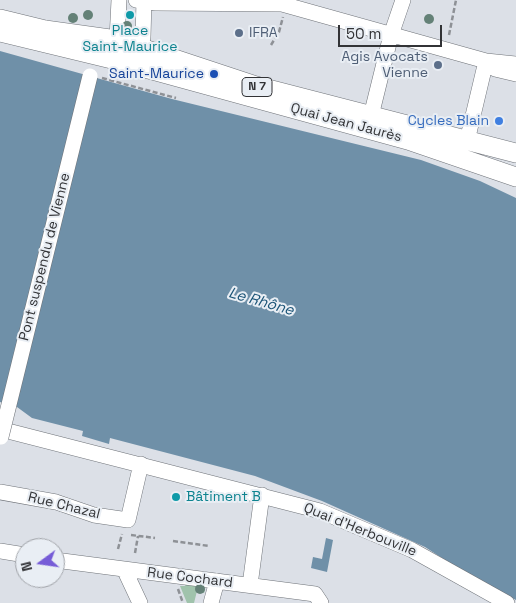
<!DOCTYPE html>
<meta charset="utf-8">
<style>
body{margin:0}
#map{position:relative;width:516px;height:603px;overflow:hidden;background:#dce0e7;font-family:"Space Grotesk",sans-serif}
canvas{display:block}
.north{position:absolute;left:15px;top:538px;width:50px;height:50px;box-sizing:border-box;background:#e9eef4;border:1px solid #a0a3a8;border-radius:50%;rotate:256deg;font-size:14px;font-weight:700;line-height:20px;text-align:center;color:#323336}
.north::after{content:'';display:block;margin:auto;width:18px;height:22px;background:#765cd7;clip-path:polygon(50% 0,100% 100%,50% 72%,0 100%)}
.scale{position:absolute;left:338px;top:25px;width:104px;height:22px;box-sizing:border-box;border:2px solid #323336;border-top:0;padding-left:6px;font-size:15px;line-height:18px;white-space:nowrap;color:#323336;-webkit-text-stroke:4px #e9eef4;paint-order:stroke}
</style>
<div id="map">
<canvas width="516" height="603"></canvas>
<div class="north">N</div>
<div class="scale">50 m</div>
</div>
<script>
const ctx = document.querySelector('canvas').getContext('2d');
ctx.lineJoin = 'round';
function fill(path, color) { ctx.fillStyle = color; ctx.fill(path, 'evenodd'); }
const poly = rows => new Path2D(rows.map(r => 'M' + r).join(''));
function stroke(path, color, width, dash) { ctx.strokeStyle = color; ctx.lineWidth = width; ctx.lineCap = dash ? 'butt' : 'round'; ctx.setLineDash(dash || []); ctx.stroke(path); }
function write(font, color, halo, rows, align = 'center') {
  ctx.font = font + ' "Space Grotesk",sans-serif'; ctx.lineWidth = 4; ctx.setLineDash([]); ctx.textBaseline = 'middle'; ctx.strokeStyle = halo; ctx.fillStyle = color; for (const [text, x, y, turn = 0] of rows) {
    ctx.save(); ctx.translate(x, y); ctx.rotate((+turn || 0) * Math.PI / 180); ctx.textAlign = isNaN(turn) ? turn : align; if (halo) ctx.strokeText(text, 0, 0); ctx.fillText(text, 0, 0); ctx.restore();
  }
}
const green = poly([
 [187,583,204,588,205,590,204,593,197,591,194,603,187,603,180,586,185,586]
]);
const water = poly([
 [0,51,172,99,421,160,480,181,516,198,516,600,462,571,425,547,322,501,255,476,110,438,109,444,82,436,83,431,32,418,17,407,0,402],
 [326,538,333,540,327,572,311,568,313,557,322,559]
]);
const path = poly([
 [449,35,456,0],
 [271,45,279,32,283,17],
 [102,78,176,98],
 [131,535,155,538],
 [173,541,209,546],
 [118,549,122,534],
 [135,553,138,536],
 [178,589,183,603]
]);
const minor = poly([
 [136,0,156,3,282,4,486,61,467,141],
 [139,57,143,37,144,0],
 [116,60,119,0],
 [516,64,486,61,495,69,516,74],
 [371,116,391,35,403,0],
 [0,429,320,511,412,550,507,603],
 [0,492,56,502,94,515,128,520,141,464],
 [0,551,25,555],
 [55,560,315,594,321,603],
 [125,571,140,603],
 [250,585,262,495],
 [211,603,217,581]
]);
const major = poly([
 [0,19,45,30,117,40,256,86,516,153],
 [0,32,116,60,408,140,516,177]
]);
const minorBridge = poly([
 [1,437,90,76]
]);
const trees = [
 [88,15],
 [73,18],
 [429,19],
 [127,26],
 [200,589]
];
const markers = [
 [130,15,5,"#0f9aa8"],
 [239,33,5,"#5c6f8a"],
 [438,65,5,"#5c6f8a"],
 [214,74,5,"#1a4fb4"],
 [499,121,5,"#3f7fe0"],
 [176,497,5,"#0f9aa8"]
];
const shields = [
 [257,87,30]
];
const shieldNames = [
 ["N 7",257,87]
];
const cultureNames = [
 ["Place",130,31],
 ["Saint-Maurice",130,47],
 ["Bâtiment B",186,497,"left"]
];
const serviceNames = [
 ["IFRA",249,33],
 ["Agis Avocats",428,57,"right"],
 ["Vienne",428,73,"right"]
];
const transitNames = [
 ["Saint-Maurice",204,74]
];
const shopNames = [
 ["Cycles Blain",489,121]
];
const streetNames = [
 ["Quai Jean Jaurès",346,123,15],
 ["Pont suspendu de Vienne",45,257,-76],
 ["Rue Chazal",64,506,14],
 ["Quai d'Herbouville",360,530,22],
 ["Rue Cochard",190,578,7]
];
const waterNames = [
 ["Le Rhône",261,302,16]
];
fill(green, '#a0c3ac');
fill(water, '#6f90a8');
stroke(minor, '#6f7379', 16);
stroke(major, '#6f7379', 20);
stroke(path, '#8e9196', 2.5, [5, 2.5]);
stroke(minor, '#fff', 15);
stroke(major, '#fff', 19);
stroke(minorBridge, '#6f7379', 16, []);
stroke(minorBridge, '#fff', 15);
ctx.fillStyle = '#648177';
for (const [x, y] of trees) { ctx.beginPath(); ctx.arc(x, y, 5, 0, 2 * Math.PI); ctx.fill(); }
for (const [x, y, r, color] of markers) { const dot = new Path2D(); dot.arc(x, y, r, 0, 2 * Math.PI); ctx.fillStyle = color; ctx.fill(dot); stroke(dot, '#e9eef4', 2); }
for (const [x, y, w] of shields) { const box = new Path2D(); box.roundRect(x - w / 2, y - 9.5, w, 19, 4); ctx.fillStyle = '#e9eef4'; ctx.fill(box); stroke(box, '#323336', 1); }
write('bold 12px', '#323336', null, shieldNames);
write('14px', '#0d838f', '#e9eef4', cultureNames);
write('14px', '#4e5e75', '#e9eef4', serviceNames, 'left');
write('14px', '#164399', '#e9eef4', transitNames, 'right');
write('14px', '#366cbe', '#e9eef4', shopNames, 'right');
write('14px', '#323336', '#e9eef4', streetNames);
write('italic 15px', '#1b5477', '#e9eef4', waterNames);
</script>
